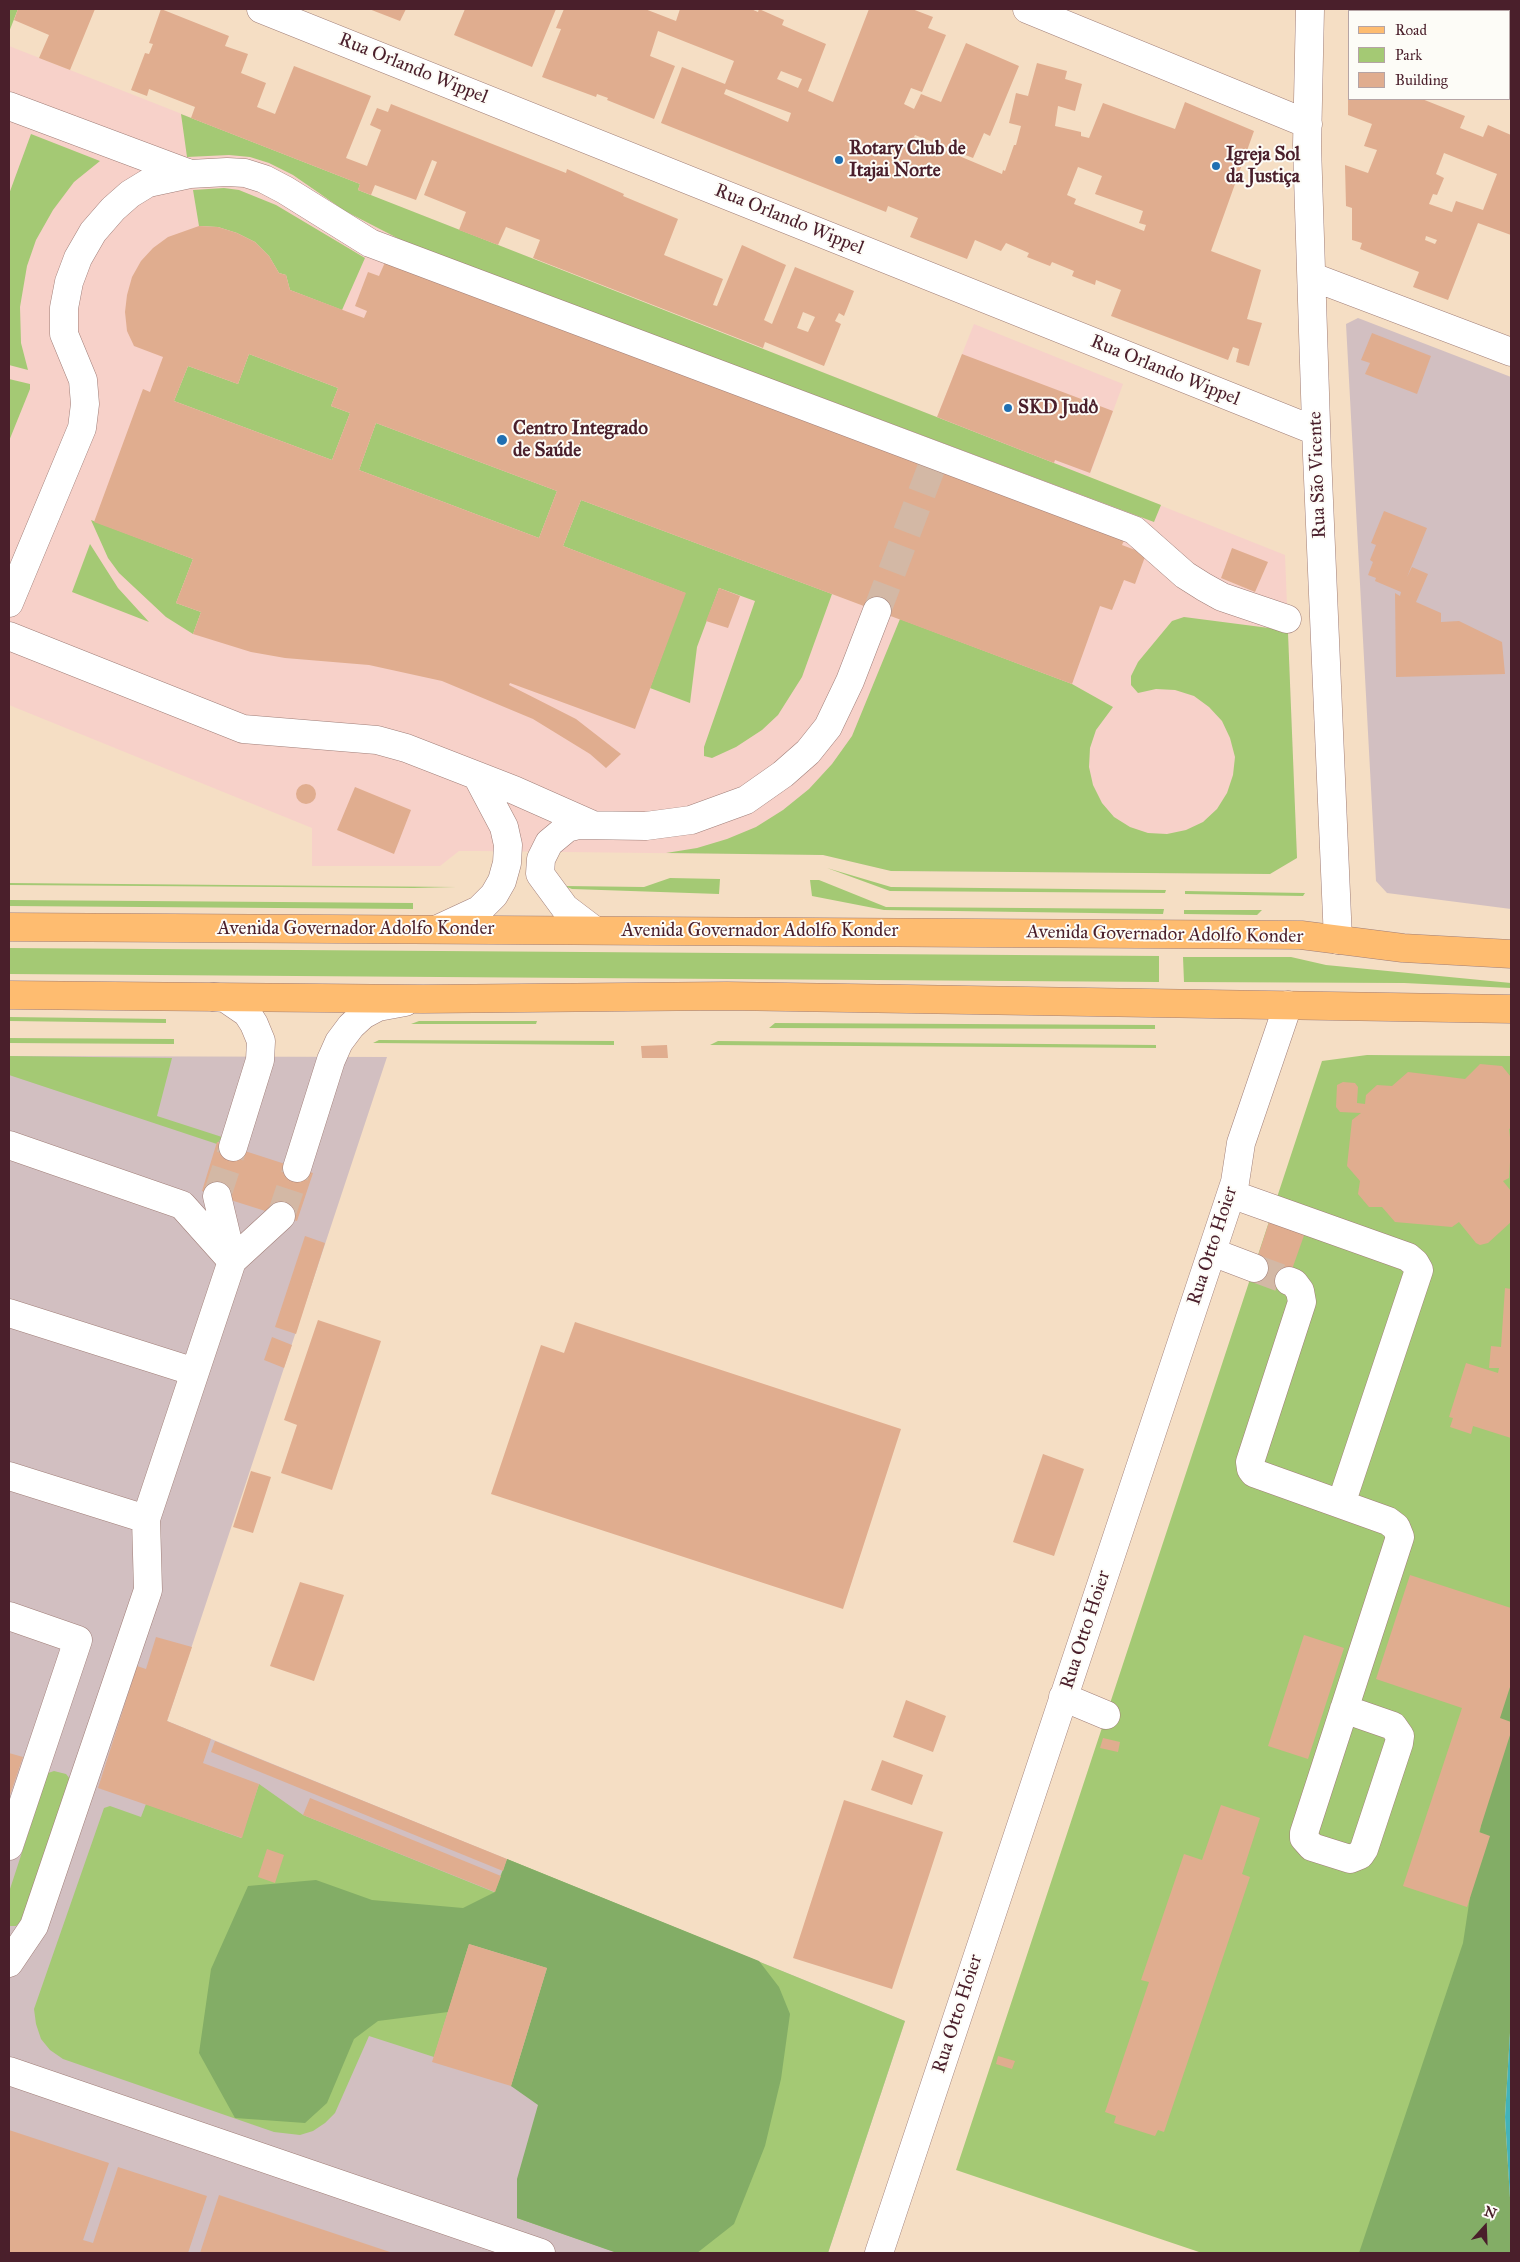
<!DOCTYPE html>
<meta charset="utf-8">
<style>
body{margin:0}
#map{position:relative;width:1520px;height:2262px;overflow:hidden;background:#f5dec4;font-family:"IM FELL Great Primer",serif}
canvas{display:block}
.frame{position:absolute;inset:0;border:10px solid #4a1f2b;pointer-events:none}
.legend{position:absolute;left:1348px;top:10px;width:162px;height:90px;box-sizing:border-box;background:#fdfcf7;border:1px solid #b5a4a5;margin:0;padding:6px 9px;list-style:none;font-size:15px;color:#4a1f2b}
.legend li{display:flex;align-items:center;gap:10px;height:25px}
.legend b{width:25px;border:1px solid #b5a4a5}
.north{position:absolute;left:1460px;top:2202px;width:50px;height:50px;-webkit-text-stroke:4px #fdfcf7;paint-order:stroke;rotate:20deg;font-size:14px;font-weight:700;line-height:20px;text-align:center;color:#4a1f2b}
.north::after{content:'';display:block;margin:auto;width:18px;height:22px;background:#4a1f2b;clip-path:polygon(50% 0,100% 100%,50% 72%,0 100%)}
</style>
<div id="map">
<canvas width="1520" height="2262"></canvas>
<div class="frame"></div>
<ul class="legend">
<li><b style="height:6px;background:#febc70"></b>Road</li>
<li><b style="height:14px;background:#a4c974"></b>Park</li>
<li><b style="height:14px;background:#e0ad8f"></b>Building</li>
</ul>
<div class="north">N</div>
</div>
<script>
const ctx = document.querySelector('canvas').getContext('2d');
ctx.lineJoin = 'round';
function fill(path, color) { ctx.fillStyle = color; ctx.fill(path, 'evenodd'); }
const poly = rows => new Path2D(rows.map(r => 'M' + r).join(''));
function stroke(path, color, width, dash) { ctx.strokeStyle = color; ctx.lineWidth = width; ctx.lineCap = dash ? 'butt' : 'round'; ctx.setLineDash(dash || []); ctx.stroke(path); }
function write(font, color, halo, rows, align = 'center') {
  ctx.font = font + ' "IM FELL Great Primer",serif'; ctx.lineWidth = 4; ctx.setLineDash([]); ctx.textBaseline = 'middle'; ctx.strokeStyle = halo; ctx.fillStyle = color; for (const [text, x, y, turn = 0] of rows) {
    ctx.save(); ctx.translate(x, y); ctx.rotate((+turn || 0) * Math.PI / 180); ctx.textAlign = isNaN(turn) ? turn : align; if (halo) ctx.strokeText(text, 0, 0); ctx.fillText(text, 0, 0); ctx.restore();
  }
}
const built = poly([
 [9,46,360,184,358,190,937,417,974,324,1123,384,1089,477,1285,555,1297,858,1270,874,891,871,823,855,479,851,459,851,440,866,312,866,312,828,9,705]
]);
const industrial = poly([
 [1358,318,1511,377,1511,909,1387,893,1376,881,1346,324],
 [9,1056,387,1057,167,1721,905,2021,828,2253,9,2253]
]);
const green = poly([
 [9,9,18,9,9,32],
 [181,114,360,184,358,190,1161,505,1154,522,405,242,345,211,293,175,269,163,250,157,229,155,187,157],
 [31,134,100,161,74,182,53,210,36,240,27,266,20,307,21,343,28,370,9,365,9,194],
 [224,188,239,190,276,205,365,258,342,310,290,290,286,275,279,273,269,256,255,242,237,233,218,227,199,226,193,190],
 [249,354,338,388,331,406,350,413,332,460,174,401,188,366,238,384],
 [9,379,30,384,30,389,9,441],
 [376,423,557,491,539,538,359,470],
 [581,500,832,594,802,677,778,715,762,730,736,747,712,758,704,756,704,747,755,601,719,588,697,647,690,703,650,688,685,593,563,546],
 [91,520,193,559,176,603,201,612,193,634,166,617,119,573,108,558],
 [90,544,118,588,149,622,72,592],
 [1184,617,1269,628,1288,633,1297,858,1270,874,891,871,823,855,666,853,697,848,727,839,756,827,783,810,809,789,832,764,852,736,900,619,1072,684,1113,707,1096,730,1090,748,1089,767,1093,785,1102,803,1114,817,1130,827,1148,833,1167,834,1186,830,1203,822,1217,809,1227,793,1233,775,1235,757,1230,738,1222,721,1209,707,1194,696,1175,690,1156,689,1138,693,1131,685,1131,676,1138,662,1172,621],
 [827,868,891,887,1166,890,1165,893,890,891],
 [670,878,720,879,719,894,572,889,564,886,644,887],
 [810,880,819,880,886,907,1164,909,1163,914,884,910,812,896],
 [9,883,456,887,414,888,9,885],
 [1185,891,1305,893,1303,896,1185,894],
 [9,900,413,903,413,909,9,906],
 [1184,910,1262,910,1257,915,1184,914],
 [9,948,1159,956,1159,982,9,974],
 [1183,957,1291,957,1326,965,1511,983,1511,988,1404,983,1184,982],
 [9,1017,166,1019,166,1023,9,1021],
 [419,1021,537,1021,536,1024,411,1024],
 [775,1023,1155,1025,1155,1029,769,1028],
 [9,1038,174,1039,174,1044,9,1043],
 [379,1040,614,1041,614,1045,373,1043],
 [718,1041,1156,1045,1156,1048,710,1045],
 [1367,1055,1511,1056,1511,1772,1462,2253,1202,2253,956,2170,1322,1061],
 [9,1056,172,1058,157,1116,222,1137,217,1144,9,1075],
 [54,1771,66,1774,70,1779,21,1921,16,1926,9,1926,9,1892,48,1773],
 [259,1784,303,1815,494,1892,507,1859,905,2021,828,2253,618,2253,517,2218,557,2102,511,2086,547,1968,469,1944,434,2057,369,2036,335,2113,325,2123,313,2131,300,2135,274,2132,63,2059,50,2050,41,2039,36,2024,34,2009,104,1808,110,1806,141,1817,146,1804,241,1838]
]);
const forest = poly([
 [1511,1670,1511,2016,1505,2117,1511,2214,1511,2253,1359,2253,1463,1943,1484,1805,1500,1716],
 [507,1859,759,1961,779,1987,790,2014,781,2079,765,2146,734,2224,697,2253,617,2253,517,2218,517,2179,538,2105,511,2086,547,1968,469,1944,448,2012,378,2021,354,2039,327,2103,305,2123,235,2118,199,2053,211,1969,248,1886,316,1880,372,1900,463,1908,495,1892]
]);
const water = poly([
 [1511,2016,1511,2214,1505,2117]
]);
const building = poly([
 [18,9,95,9,70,70,39,58,49,35,14,20],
 [161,9,229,36,225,46,248,54,241,73,266,83,257,107,275,114,294,66,371,96,346,158,367,166,381,130,370,125,377,108,388,112,391,104,566,173,567,169,624,194,623,196,678,219,664,255,723,279,713,305,717,306,742,245,786,265,764,320,772,324,795,267,854,291,844,316,839,313,835,321,841,324,824,366,765,342,763,348,533,258,540,240,506,227,498,245,459,230,466,212,424,195,437,162,432,160,416,200,375,185,371,195,358,190,360,184,191,118,195,107,149,89,147,96,131,90,145,53,149,54,153,44,149,43],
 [803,312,815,317,808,332,797,328],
 [369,9,406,9,400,21],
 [465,9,556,9,532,67,454,35],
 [564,9,645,9,676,21,680,9,751,9,758,12,759,9,784,20,782,25,826,44,808,91,833,102,869,9,912,9,933,17,928,28,946,35,922,92,911,88,904,104,914,109,921,94,941,102,966,43,1019,66,990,136,984,133,973,158,915,135,914,137,1002,174,1003,170,1005,171,1014,145,1016,145,1021,126,1009,123,1016,93,1028,96,1037,63,1067,71,1065,79,1082,84,1075,111,1058,106,1055,126,1081,132,1081,136,1089,138,1103,103,1175,129,1185,102,1254,131,1211,251,1261,270,1247,319,1262,323,1249,366,1236,362,1239,349,1233,347,1228,360,1111,316,1121,290,1096,280,1095,285,1072,276,1074,271,1052,262,1050,266,1027,257,1029,253,1006,243,1001,251,975,240,967,259,910,237,918,218,888,206,886,212,661,123,682,67,725,84,734,61,658,31,650,56,675,66,654,119,607,100,608,98,597,94,596,97,542,77,561,29,556,28],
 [781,71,802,79,798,88,777,79],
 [726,89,791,113,788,122,724,94],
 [1078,167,1102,176,1095,194,1143,211,1139,223,1146,225,1144,231,1074,204,1076,199,1067,195],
 [1348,99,1422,99,1465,116,1460,128,1483,137,1488,125,1511,135,1511,235,1478,223,1448,300,1413,287,1419,272,1360,249,1362,243,1352,240,1352,208,1346,206,1345,165,1368,173,1377,150,1364,146,1372,124,1348,115],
 [1444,153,1497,174,1483,210,1456,201,1452,212,1429,204,1433,194,1437,195,1444,178,1436,174],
 [1426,236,1437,240,1435,244,1425,240],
 [199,226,218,227,237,233,255,242,269,256,279,273,286,275,290,290,364,318,367,311,355,306,368,272,379,276,386,260,1125,538,1122,545,1146,554,1135,584,1124,580,1112,610,1100,606,1072,684,581,500,563,546,686,593,635,729,510,683,509,685,576,719,621,754,606,768,590,754,533,719,442,681,369,665,285,658,251,652,193,634,201,612,176,603,193,559,94,522,143,389,150,392,163,357,134,346,127,331,125,312,127,295,132,277,141,261,153,248,168,237],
 [249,354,338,388,331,406,350,413,332,460,174,401,188,366,238,384],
 [376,423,557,491,539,538,359,470],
 [1372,333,1431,356,1417,394,1365,374,1370,363,1361,360],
 [962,354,1113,411,1090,473,1055,460,1054,463,937,417],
 [1384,511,1427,528,1407,577,1412,567,1428,574,1416,602,1441,613,1441,622,1459,621,1502,642,1505,674,1396,677,1395,593,1400,596,1401,592,1375,581,1376,578,1368,575,1373,562,1370,560,1376,545,1371,543],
 [1232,548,1268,562,1255,592,1221,578],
 [719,588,740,596,728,628,706,621],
 '296 794a10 10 0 1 1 20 0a10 10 0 1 1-20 0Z',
 [355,787,411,810,394,854,337,830],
 [667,1045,668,1058,642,1058,641,1046],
 [1480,1064,1502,1066,1511,1077,1511,1128,1509,1129,1511,1146,1509,1178,1503,1181,1511,1191,1511,1222,1488,1243,1480,1245,1476,1243,1459,1222,1452,1227,1395,1222,1382,1207,1369,1207,1358,1194,1360,1181,1347,1166,1352,1120,1361,1113,1340,1112,1336,1107,1337,1085,1343,1082,1355,1083,1358,1087,1357,1103,1365,1104,1366,1095,1377,1085,1392,1086,1408,1072,1465,1079],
 [217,1142,313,1173,297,1221,202,1191],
 [1271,1216,1307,1227,1285,1289,1251,1277],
 [305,1236,325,1243,296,1334,275,1327],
 [1505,1288,1511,1289,1511,1438,1473,1426,1471,1434,1450,1427,1453,1418,1449,1417,1466,1363,1498,1373,1499,1368,1489,1368,1491,1346,1501,1347],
 [318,1320,381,1341,332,1490,281,1473,297,1425,284,1420],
 [575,1322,901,1429,843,1609,491,1494,541,1345,564,1353],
 [272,1337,292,1345,284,1368,264,1360],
 [1043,1454,1084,1469,1054,1556,1013,1542],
 [251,1471,271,1477,253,1533,233,1527],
 [1410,1575,1511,1608,1511,1684,1500,1718,1511,1722,1511,1732,1479,1832,1490,1836,1467,1907,1403,1886,1462,1708,1376,1679],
 [300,1582,344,1595,314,1681,270,1666],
 [1304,1635,1344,1648,1308,1759,1268,1746],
 [156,1637,192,1647,167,1721,211,1739,203,1763,259,1784,242,1838,98,1788,137,1666,146,1669],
 [906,1700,946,1716,933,1752,893,1737],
 [1103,1738,1120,1742,1118,1752,1100,1748],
 [215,1741,507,1859,503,1871,211,1752],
 [9,1753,23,1757,9,1798],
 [882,1760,923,1775,912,1805,871,1790],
 [310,1798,501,1876,495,1892,303,1815],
 [844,1800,943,1832,892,1989,793,1958],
 [1221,1805,1260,1818,1242,1874,1250,1877,1164,2132,1158,2130,1155,2136,1114,2123,1116,2116,1105,2112,1149,1982,1141,1980,1184,1854,1202,1860],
 [267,1849,284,1855,275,1883,258,1877],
 [469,1944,547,1968,511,2086,432,2062],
 [998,2056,1015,2061,1012,2069,996,2064],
 [9,2130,109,2163,83,2240,93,2243,118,2167,207,2196,188,2253,9,2253],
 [219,2195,393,2253,200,2253]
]);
const minorTunnel = poly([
 [877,611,932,466],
 [217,1196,233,1147],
 [281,1216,297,1168],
 [1254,1268,1289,1281]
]);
const minor = poly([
 [261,9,1316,431],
 [1027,9,1308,124],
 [1310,9,1307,146,1317,455,1338,940],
 [9,106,188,173],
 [1313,277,1511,352],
 [9,603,82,428,85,404,83,380,64,334,64,308,69,282,78,258,93,232,113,209,130,194,148,183,190,174,227,172,245,173,264,179,285,190,370,243,1134,530,1185,575,1204,587,1222,597,1287,619],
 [9,636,243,729,377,740,406,748,514,790,593,825],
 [438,929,479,910,494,895,502,881,507,863,508,845,504,827,477,776],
 [594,930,565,908,540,874,541,859,549,843,567,828,579,825,646,826,691,820,746,800,783,774,808,752,828,727,850,681,877,611],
 [213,997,225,998,247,1013,254,1024,261,1041,260,1060,233,1147],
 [9,1145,182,1205,232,1261],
 [297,1168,331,1060,339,1042,351,1026,363,1015,378,1007,405,1002],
 [1231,1194,1408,1257,1415,1263,1419,1270,1341,1504],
 [217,1196,232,1259],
 [1212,1252,1254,1268],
 [1289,1281,1294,1283,1300,1291,1302,1302,1250,1462,1251,1469,1254,1473,1388,1521,1396,1527,1400,1537,1304,1833,1304,1838,1312,1847,1350,1859,1360,1855,1364,1849,1399,1743,1400,1736,1393,1726,1344,1709],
 [9,1313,195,1372],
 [9,1476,146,1519],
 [9,1616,78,1640,9,1846],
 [1063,1697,1106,1715],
 [9,1963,34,1926,148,1590,146,1519,232,1261,281,1216],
 [9,2071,541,2253],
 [879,2253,1235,1182,1241,1143,1288,1005]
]);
const major = poly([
 [9,927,1301,935,1403,948,1511,954],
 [9,995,423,999,727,996,1511,1009]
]);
const markers = [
 [839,160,5,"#1f6fb2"],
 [1216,166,5,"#1f6fb2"],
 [1008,408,5,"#1f6fb2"],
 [502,440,6,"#1f6fb2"]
];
const streetNames = [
 ["Rua Orlando Wippel",413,69,22],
 ["Rua Orlando Wippel",789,220,22],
 ["Rua Orlando Wippel",1165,371,22],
 ["Rua São Vicente",1318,475,-92],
 ["Avenida Governador Adolfo Konder",356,929],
 ["Avenida Governador Adolfo Konder",760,931],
 ["Avenida Governador Adolfo Konder",1165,935,1],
 ["Rua Otto Hoier",1213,1246,-72],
 ["Rua Otto Hoier",1086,1630,-72],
 ["Rua Otto Hoier",958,2014,-72]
];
const poiNames = [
 ["Rotary Club de",849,149],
 ["Itajai Norte",849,171],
 ["Igreja Sol",1226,155],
 ["da Justiça",1226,177],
 ["SKD Judô",1018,408],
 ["Centro Integrado",513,429],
 ["de Saúde",513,451]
];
fill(built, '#f7d1c9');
fill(industrial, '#d2bfc1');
fill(green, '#a4c974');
fill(forest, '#83ad66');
fill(water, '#43b3ba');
fill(building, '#e0ad8f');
stroke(minorTunnel, '#d3b8a5', 28, [28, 14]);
stroke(minor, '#a07e78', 29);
stroke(major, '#a07e78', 29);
stroke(minor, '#fff', 28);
stroke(major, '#febc70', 28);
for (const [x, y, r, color] of markers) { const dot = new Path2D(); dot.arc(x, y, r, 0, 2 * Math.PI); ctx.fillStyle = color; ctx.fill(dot); stroke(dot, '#fdfcf7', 2); }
write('19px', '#4a1f2b', '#fdfcf7', streetNames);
write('bold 19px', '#4a1f2b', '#fdfcf7', poiNames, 'left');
</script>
